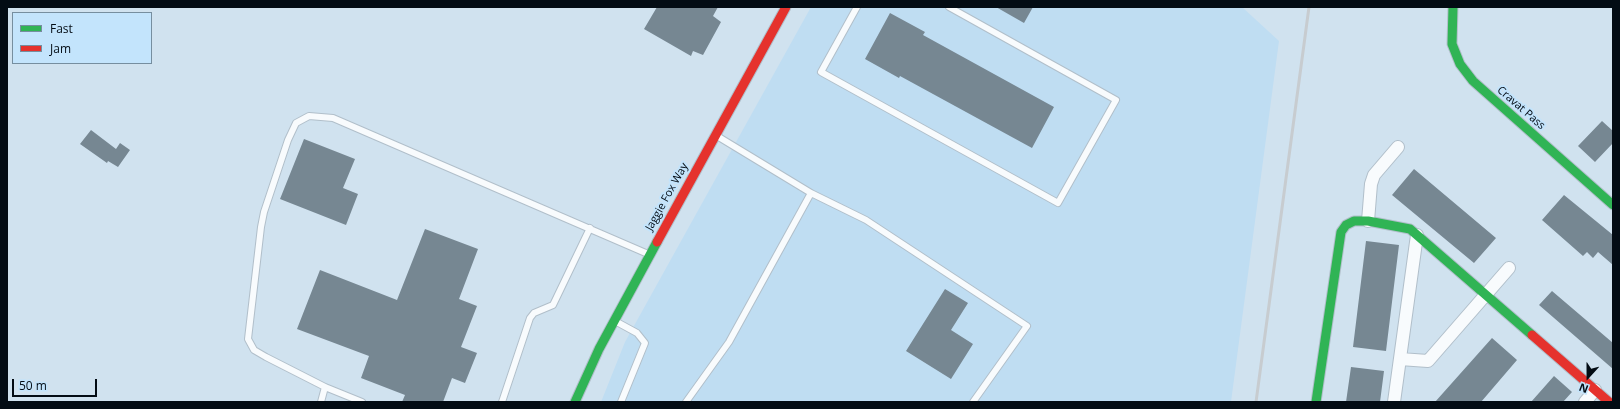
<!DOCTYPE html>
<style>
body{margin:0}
#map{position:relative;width:1620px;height:409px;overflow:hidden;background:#d0e2ef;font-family:"Open Sans",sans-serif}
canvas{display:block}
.frame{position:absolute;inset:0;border:8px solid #030c14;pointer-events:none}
.legend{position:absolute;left:12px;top:12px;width:140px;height:52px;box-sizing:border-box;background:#c3e4fc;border:1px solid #768e9f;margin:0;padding:5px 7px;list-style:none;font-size:12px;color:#030c14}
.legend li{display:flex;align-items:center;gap:8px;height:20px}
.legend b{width:20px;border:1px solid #768e9f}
.north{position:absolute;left:1568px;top:357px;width:40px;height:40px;-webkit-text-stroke:3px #c3e4fc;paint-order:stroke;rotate:201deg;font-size:11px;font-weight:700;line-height:16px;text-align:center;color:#030c14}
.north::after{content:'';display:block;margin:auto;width:14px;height:18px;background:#030c14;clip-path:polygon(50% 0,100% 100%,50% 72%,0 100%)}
.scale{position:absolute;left:12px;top:379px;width:85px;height:18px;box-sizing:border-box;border:2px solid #030c14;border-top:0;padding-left:5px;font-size:12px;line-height:14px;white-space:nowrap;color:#030c14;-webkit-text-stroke:3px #c3e4fc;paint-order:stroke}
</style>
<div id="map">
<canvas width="1620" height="409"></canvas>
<div class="frame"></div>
<ul class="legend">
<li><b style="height:5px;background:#30b455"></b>Fast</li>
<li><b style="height:5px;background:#e5322d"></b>Jam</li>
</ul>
<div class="north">N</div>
<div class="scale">50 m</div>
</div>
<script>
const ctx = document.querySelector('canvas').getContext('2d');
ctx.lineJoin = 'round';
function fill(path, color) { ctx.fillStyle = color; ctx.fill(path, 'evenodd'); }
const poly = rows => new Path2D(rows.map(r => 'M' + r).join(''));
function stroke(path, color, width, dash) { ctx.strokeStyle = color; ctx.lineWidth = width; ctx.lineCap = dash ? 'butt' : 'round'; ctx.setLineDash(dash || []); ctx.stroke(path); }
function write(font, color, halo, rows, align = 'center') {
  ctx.font = font + ' "Open Sans",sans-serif'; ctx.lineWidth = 4; ctx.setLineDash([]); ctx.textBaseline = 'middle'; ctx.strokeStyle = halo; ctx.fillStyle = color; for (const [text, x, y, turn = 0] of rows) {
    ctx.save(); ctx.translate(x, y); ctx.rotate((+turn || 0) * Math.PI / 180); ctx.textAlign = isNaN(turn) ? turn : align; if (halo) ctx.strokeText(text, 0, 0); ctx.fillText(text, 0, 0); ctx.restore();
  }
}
const built = poly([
 [811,7,1242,7,1279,41,1231,402,601,402,625,342]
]);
const building = poly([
 [657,7,718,7,713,16,721,22,703,55,693,51,691,56,644,29],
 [996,7,1033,7,1024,23],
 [890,13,925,32,923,35,1054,107,1032,148,900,76,899,78,865,59],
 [1602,121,1613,131,1613,143,1595,162,1578,146],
 [91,130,116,149,120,143,130,150,118,167,108,161,107,163,80,144],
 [304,139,355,159,343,188,358,194,346,225,280,199],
 [1414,169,1496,238,1474,263,1392,195],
 [1564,195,1613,235,1613,265,1598,252,1593,258,1587,252,1583,256,1542,220],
 [425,229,478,249,459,299,477,306,461,347,477,353,465,383,452,378,443,402,402,402,405,395,361,378,369,356,297,329,320,270,397,300],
 [1366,241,1399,245,1386,351,1353,347],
 [945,289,968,303,951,330,973,344,951,379,906,351],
 [1552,291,1613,343,1613,369,1539,305],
 [1492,338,1517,360,1481,402,1435,402],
 [1351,367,1384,371,1380,402,1346,402],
 [1554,376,1572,392,1563,402,1531,402]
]);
const lane = poly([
 [857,7,821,72,1058,203,1116,100,949,7],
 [811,193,866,220,1027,326,973,402],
 [615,321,637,333,645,343,621,402],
 [321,402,325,387],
 [362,402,325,387,266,357,254,350,248,339,261,227,264,212,288,140,296,123,309,116,333,118,648,254],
 [502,402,530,318,534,313,553,305,590,228],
 [686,402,729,342,811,193,717,136]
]);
const street = poly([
 [1368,221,1371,184,1374,175,1398,147],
 [1400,359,1428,361,1509,268],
 [1394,402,1417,235],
 [1585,402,1595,390]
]);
const fast = poly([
 [1453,7,1452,44,1460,64,1473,81,1613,205],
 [575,402,599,349,657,242],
 [1316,402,1341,232,1346,225,1354,221,1368,221,1410,229,1532,335]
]);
const jam = poly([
 [657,242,786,7],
 [1532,335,1609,402]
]);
const rail = poly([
 [1256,402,1309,7]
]);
const streetNames = [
 ["Cravat Pass",1521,108,41],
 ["Jaggie Fox Way",667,197,-61]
];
fill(built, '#bfddf2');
fill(building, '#768792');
stroke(lane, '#b1bfca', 8);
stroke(street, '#b1bfca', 14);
stroke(fast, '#b1bfca', 11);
stroke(jam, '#b1bfca', 11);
stroke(lane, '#f8fbfd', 6);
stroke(street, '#f8fbfd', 12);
stroke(fast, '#30b455', 9);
stroke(jam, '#e5322d', 9);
stroke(rail, '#c7ccd0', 3);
write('11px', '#030c14', '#c3e4fc', streetNames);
</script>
